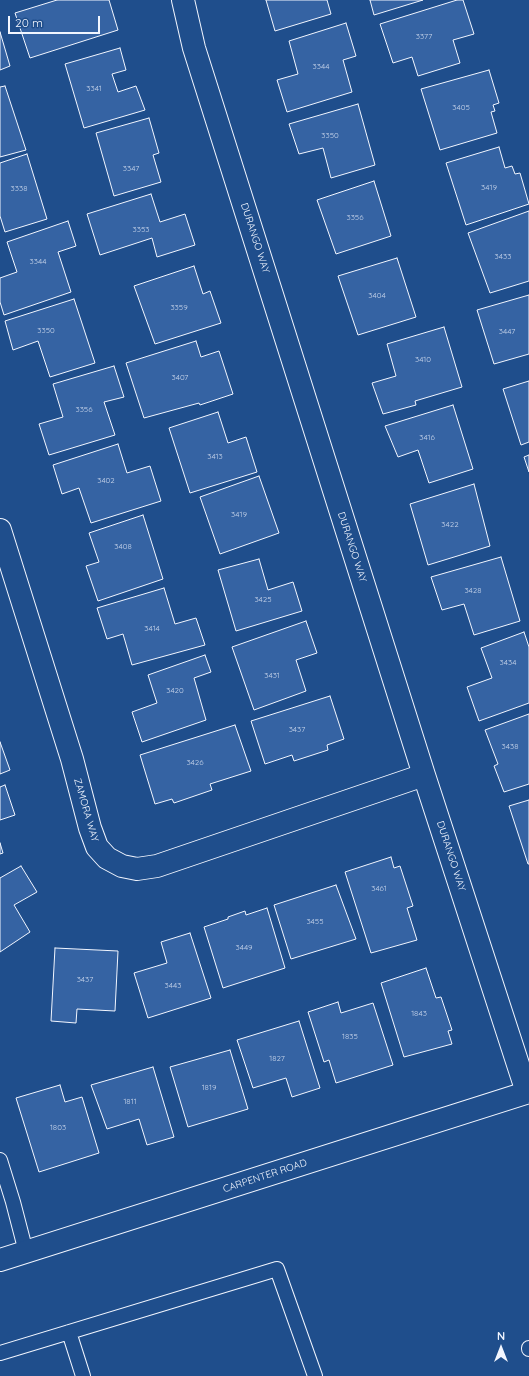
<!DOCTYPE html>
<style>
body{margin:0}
#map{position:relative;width:529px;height:1376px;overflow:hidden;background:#1f4e8c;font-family:Quicksand,sans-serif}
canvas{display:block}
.north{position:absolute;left:481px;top:1328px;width:40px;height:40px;-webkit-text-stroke:3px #1f4e8c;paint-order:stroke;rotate:0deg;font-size:11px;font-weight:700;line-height:16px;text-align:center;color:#f2f6ff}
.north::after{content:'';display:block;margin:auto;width:14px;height:18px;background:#f2f6ff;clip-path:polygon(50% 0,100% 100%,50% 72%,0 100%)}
.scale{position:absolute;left:8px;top:16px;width:92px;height:18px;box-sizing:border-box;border:2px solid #f2f6ff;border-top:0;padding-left:5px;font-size:12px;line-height:14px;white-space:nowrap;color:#f2f6ff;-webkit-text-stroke:3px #1f4e8c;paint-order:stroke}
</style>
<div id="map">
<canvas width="529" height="1376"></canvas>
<div class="north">N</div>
<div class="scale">20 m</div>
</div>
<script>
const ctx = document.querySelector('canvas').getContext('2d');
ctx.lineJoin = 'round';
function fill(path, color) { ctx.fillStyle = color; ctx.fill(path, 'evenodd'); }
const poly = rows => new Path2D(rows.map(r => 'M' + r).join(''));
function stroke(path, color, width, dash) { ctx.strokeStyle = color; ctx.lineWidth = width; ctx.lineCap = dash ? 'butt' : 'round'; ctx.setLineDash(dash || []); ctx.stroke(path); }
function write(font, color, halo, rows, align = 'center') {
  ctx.font = font + ' Quicksand,sans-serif'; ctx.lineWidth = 3; ctx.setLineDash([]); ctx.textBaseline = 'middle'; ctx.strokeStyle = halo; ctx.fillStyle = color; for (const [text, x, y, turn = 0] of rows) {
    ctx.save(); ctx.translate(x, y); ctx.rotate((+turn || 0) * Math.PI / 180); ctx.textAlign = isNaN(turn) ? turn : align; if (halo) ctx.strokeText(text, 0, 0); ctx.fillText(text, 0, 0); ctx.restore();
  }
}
const building = poly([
 [57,0,109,0,118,30,30,58,15,13,57,0],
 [266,0,327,0,331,14,275,31,266,0],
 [370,0,423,0,374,15,370,0],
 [457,0,463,0,474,34,453,40,460,63,418,76,412,57,393,63,380,24,457,0],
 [346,23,356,56,343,60,352,92,287,112,277,80,298,74,289,41,346,23],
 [0,32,10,66,0,70,0,32],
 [120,48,126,70,112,74,118,92,136,86,145,110,84,128,65,64,120,48],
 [489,70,499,103,493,105,495,111,491,112,497,133,440,150,421,89,489,70],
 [5,86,26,150,0,157,0,87,5,86],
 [358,104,375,165,331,178,323,148,299,154,289,124,358,104],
 [149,118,159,153,153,155,161,182,114,196,96,133,149,118],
 [499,147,505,168,512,166,515,174,520,173,529,204,466,225,446,163,499,147],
 [27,154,47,219,5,232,0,216,0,163,27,154],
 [374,181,391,236,336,254,317,200,374,181],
 [151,194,160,222,185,214,195,245,157,257,152,238,100,255,87,214,151,194],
 [529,211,529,281,490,293,468,233,529,211],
 [68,221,76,246,58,252,71,292,4,315,0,302,0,278,17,272,7,242,68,221],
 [397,258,416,317,358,335,338,276,397,258],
 [194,266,203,294,210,291,221,323,155,344,134,286,194,266],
 [529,295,529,354,494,364,477,310,529,295],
 [74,299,95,363,50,377,38,341,13,350,5,321,74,299],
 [444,327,462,387,415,401,416,405,383,414,372,383,396,376,387,344,444,327],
 [196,341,201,357,219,351,233,394,200,405,199,403,144,418,126,363,196,341],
 [114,366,124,397,104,402,115,435,49,455,39,424,63,417,53,384,114,366],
 [529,381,529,442,521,445,503,389,529,381],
 [453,405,473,469,429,483,418,450,398,457,385,426,453,405],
 [218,412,228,443,246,437,257,472,190,493,169,428,218,412],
 [118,444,127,473,150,466,161,501,91,523,79,488,62,494,53,465,118,444],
 [529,455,529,472,524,457,529,455],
 [259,476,279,533,220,554,200,497,259,476],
 [474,484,490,546,428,565,410,504,474,484],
 [143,515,163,579,98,601,86,566,99,562,89,533,143,515],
 [501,557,520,621,474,635,464,604,442,610,431,577,501,557],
 [259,559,268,590,293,582,302,611,236,631,218,570,259,559],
 [164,588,175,624,196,618,205,645,132,665,123,634,107,639,97,608,164,588],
 [306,621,317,653,296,660,306,691,254,710,232,647,306,621],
 [524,632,529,647,529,703,479,721,467,687,492,678,481,648,524,632],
 [205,655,211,672,194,678,206,720,142,742,132,712,157,703,148,675,205,655],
 [330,696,344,739,327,745,328,750,294,761,292,755,265,764,251,721,330,696],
 [529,714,529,784,504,792,494,766,498,764,485,730,529,714],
 [235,725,251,771,210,784,212,790,174,803,172,799,155,804,140,755,235,725],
 [0,742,10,770,0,774,0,742],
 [5,785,15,815,0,820,0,787,5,785],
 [529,800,529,864,528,864,509,806,529,800],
 [0,843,3,853,0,854,0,843],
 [391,857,394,868,400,866,413,906,407,908,417,940,371,953,345,872,391,857],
 [21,866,37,892,14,905,30,932,0,952,0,878,21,866],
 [336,885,356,939,291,959,274,905,336,885],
 [267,908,285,968,223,988,204,927,228,919,228,917,245,911,246,915,267,908],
 [190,933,211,998,148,1018,134,973,167,963,161,942,190,933],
 [55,948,118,951,115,1011,77,1009,76,1023,51,1021,55,948],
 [426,968,436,998,441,997,452,1030,448,1031,452,1044,404,1057,381,983,426,968],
 [338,1002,341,1013,373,1003,393,1065,336,1083,329,1060,324,1062,308,1012,338,1002],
 [299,1021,320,1088,292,1097,286,1078,253,1088,237,1040,299,1021],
 [230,1050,248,1109,188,1127,170,1067,230,1050],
 [153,1067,174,1137,147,1145,139,1119,107,1129,91,1085,153,1067],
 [60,1085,65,1102,82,1097,99,1153,39,1172,16,1098,60,1085]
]);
const service = poly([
 [0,1160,13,1202,26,1252],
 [69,1332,83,1376],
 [529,1348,529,1349],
 [0,1353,277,1269,315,1376]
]);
const minor = poly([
 [183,0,194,48,424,775,527,1092],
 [0,530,72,759,90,828,97,847,107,858,122,866,137,869,157,866,424,775],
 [0,1260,529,1092]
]);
const numberNames = [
 ["3377",424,37],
 ["3344",321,67],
 ["3341",94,89],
 ["3405",461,108],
 ["3350",330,136],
 ["3347",131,169],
 ["3419",489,188],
 ["3338",19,189],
 ["3356",355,218],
 ["3353",141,230],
 ["3433",503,257],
 ["3344",38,262],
 ["3404",377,296],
 ["3359",179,308],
 ["3350",46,331],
 ["3447",507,332],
 ["3410",423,360],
 ["3407",180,378],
 ["3356",84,410],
 ["3416",427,438],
 ["3413",215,457],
 ["3402",106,481],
 ["3419",239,515],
 ["3422",450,525],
 ["3408",123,547],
 ["3428",473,591],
 ["3425",263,600],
 ["3414",152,629],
 ["3434",508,663],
 ["3431",272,676],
 ["3420",175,691],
 ["3437",297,730],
 ["3438",510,747],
 ["3426",195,763],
 ["3461",379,889],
 ["3455",315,922],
 ["3449",244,948],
 ["3437",85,980],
 ["3443",173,986],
 ["1843",419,1014],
 ["1835",350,1037],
 ["1827",277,1059],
 ["1819",209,1088],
 ["1811",130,1102],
 ["1803",58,1128]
];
const streetNames = [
 ["DURANGO WAY",255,238,72],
 ["DURANGO WAY",352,547,72],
 ["ZAMORA WAY",86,810,74],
 ["DURANGO WAY",451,856,72],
 ["CARPENTER ROAD",265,1176,-18]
];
fill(building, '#3563a3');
stroke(building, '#f2f6ff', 1);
stroke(service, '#f2f6ff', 16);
stroke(minor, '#f2f6ff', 24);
stroke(service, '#1f4e8c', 14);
stroke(minor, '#1f4e8c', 22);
write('8px', '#c3d1e8', null, numberNames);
write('10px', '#f2f6ff', '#1f4e8c', streetNames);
</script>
